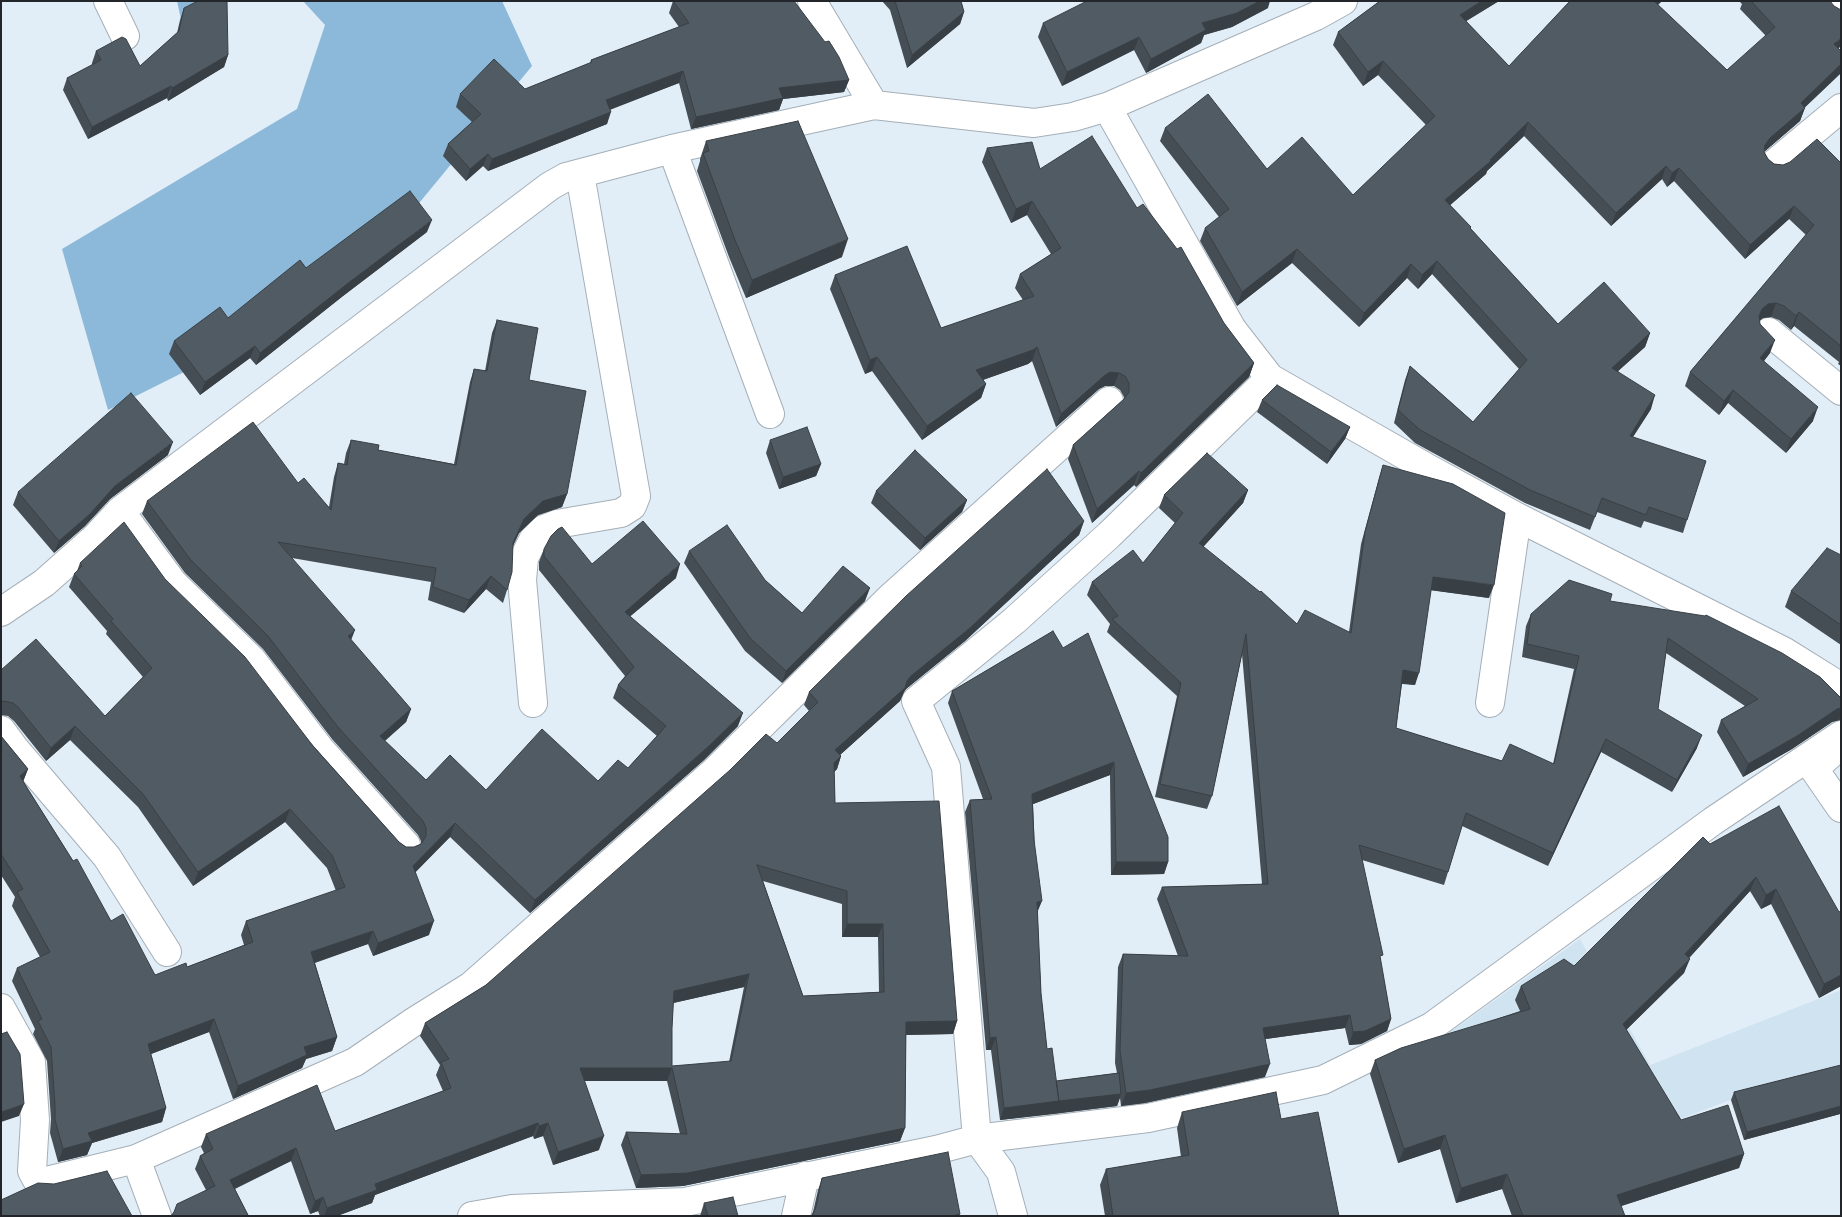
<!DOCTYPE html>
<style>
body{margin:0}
#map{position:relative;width:1842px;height:1217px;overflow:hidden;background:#e2eef7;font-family:"Varela Round",sans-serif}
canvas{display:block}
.frame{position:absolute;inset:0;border:2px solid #22262a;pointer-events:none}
</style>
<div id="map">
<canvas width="1842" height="1217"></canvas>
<div class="frame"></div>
</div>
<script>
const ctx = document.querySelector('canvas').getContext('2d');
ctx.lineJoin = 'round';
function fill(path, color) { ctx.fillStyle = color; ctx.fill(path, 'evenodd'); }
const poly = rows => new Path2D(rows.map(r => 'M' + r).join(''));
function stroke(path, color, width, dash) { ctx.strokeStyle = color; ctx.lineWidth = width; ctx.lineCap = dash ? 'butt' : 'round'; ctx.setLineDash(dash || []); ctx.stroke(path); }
const built = poly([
 [1580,939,1650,1065,1841,990,1841,1113,1730,1100,1461,1203,1411,1057,1463,1023]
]);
const forest = poly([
 [177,1,201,1,182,24],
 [303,1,502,1,532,66,401,225,188,370,108,410,62,249,297,109,325,25]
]);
const minor = poly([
 [108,1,125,36],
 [812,1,874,105],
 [1834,1,1841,9],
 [1107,107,1232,329,1270,378,1429,469,1517,517,1785,652,1841,687],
 [672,149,770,414],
 [1775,163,1841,108],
 [1769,332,1841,391],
 [120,511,173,583,252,660,320,749,406,845],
 [1,612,44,583,96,537,120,511,550,186,566,177,672,149,874,105,1034,123,1073,117,1107,107,1316,16,1343,1],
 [533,703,522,580,524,558,533,540,544,529,557,524,621,513,632,506,636,496,580,174],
 [1490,703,1517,517],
 [1,730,15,749,107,857,167,952],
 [1837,748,1814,769,1841,808],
 [1,1008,31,1062,35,1120,32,1171,37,1180,46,1181,136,1159],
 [157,1216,136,1159,355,1062,415,1021,471,986,715,771,890,598,1109,401],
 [472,1216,512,1209,685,1202,936,1150,977,1139,1148,1118,1323,1080,1431,1027,1713,821,1841,735],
 [796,1216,805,1176],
 [1013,1216,1001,1172,977,1139,946,767,916,701,1014,621,1109,535,1270,378]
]);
const wall = poly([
 [673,1,849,80,844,92,783,99,779,110,691,129,679,83,610,109,607,124,488,171,483,166,466,181,443,156,448,144,472,122,456,107,460,94,525,89,590,63,591,60,679,27,669,13],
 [882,1,961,1,964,12,960,24,907,68,890,10],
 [1380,1,1499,1,1466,21,1509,66,1570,1,1662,1,1658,5,1727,70,1766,36,1740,9,1742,4,1739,1,1830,1,1838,49,1841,51,1841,73,1805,107,1800,121,1764,152,1768,159,1774,164,1783,165,1841,163,1841,366,1838,364,1839,362,1794,326,1791,330,1779,320,1771,317,1763,318,1759,321,1760,324,1770,353,1764,361,1813,421,1786,453,1728,403,1719,415,1685,386,1690,372,1806,235,1789,219,1745,259,1674,181,1667,187,1662,179,1611,226,1524,136,1487,171,1486,174,1450,205,1471,227,1471,229,1558,324,1650,333,1645,347,1618,371,1651,409,1633,437,1687,520,1683,533,1644,521,1641,528,1597,512,1590,530,1525,503,1415,443,1394,423,1405,380,1410,366,1473,422,1519,369,1432,274,1418,289,1407,278,1359,327,1292,263,1237,306,1200,241,1205,228,1219,217,1160,141,1165,128,1267,169,1353,195,1426,125,1378,75,1363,86,1333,45,1338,32],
 [184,8,228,55,224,67,168,101,167,98,88,139,63,90,67,78,92,65,92,63,96,51,140,66,177,33,180,20],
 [1268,8,1232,27,1204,35,1201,43,1146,73,1134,50,1062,86,1038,37,1043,23],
 [706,141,842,257,746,298,729,257,697,171,700,161,700,159],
 [987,148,1137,208,1254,363,1249,377,1136,487,1134,485,1092,523,1068,459,1073,445,1124,399,1124,397,1120,390,1114,386,1105,386,1099,389,1056,427,1032,361,1028,364,983,380,986,384,981,398,922,440,872,371,865,374,830,289,835,275,941,328,1023,300,1015,288,1020,274,1051,254,1027,215,1011,223,982,162],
 [427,232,343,296,256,365,250,358,200,395,169,354,174,341,228,318,306,268],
 [497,320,529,380,567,494,562,507,538,515,519,533,513,546,507,590,503,603,486,589,464,613,428,600,431,582,292,558,351,640,411,709,406,722,385,741,426,780,486,790,598,781,628,768,657,736,613,698,618,685,625,676,539,570,539,562,544,549,592,564,676,578,630,616,738,726,704,760,530,913,450,837,415,872,429,935,373,956,368,944,315,963,337,1037,332,1051,306,1059,302,1068,233,1099,209,1032,151,1054,166,1108,162,1122,92,1143,87,1155,58,1162,50,1133,51,1119,47,1061,33,1034,35,1029,12,981,17,968,40,957,12,906,15,897,1,875,1,736,28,769,23,781,111,921,155,975,187,967,244,945,241,935,246,921,336,891,327,868,285,822,193,886,138,807,70,740,46,761,14,721,8,716,1,715,1,670,105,716,143,677,106,634,107,631,69,587,74,574,77,571,80,563,165,579,399,842,406,847,414,847,421,844,421,841,418,835,332,739,263,649,185,573,142,514,147,501,298,483,329,507,334,477,338,463,344,464,346,453,351,440,378,450,454,464,470,382,474,369,485,371,492,333],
 [1262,400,1350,427,1345,439,1327,464,1257,412],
 [770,440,821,464,816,476,779,489,766,453],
 [168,455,110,499,85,526,54,553,13,505,18,492],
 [1383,465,1489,598,1431,590,1415,685,1402,684,1396,728,1502,761,1553,764,1574,669,1522,657,1526,626,1531,614,1610,601,1841,698,1841,720,1832,722,1792,749,1743,777,1717,732,1721,720,1745,706,1666,653,1658,709,1697,748,1672,792,1601,752,1548,866,1462,826,1448,872,1444,885,1362,860,1391,1019,1387,1031,1361,1044,1349,1045,1345,1028,1265,1039,1265,1077,1145,1103,1121,1106,1120,1098,1117,1106,1000,1120,991,1050,986,1050,965,812,970,800,983,799,948,703,952,691,1053,631,1168,862,1164,874,1111,875,1110,775,1033,804,1041,993,1047,1049,1056,1081,1117,1073,1115,1063,1118,967,1123,954,1178,956,1157,899,1162,887,1262,884,1242,654,1212,796,1207,809,1155,797,1177,696,1107,632,1110,624,1087,595,1092,582,1143,563,1175,523,1159,508,1164,495,1248,490,1243,503,1203,547,1297,624,1349,632,1361,544,1379,478],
 [876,491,967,500,962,512,920,550,871,503],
 [1084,521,1079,535,965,641,906,689,904,692,900,701,840,755,841,756,837,769,834,772,835,803,957,1021,953,1034,906,1035,905,1128,900,1141,683,1186,636,1188,621,1145,626,1132,680,1134,667,1081,584,1081,599,1150,553,1165,543,1136,534,1139,533,1136,375,1195,372,1203,337,1216,320,1216,318,1211,310,1214,291,1161,235,1189,248,1215,248,1216,170,1216,206,1190,195,1169,200,1156,204,1153,201,1147,206,1134,335,1131,443,1091,436,1075,440,1065,420,1036,425,1023,486,985,777,743,809,711,804,705,809,692],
 [763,881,842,904,842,937,878,937,879,992,803,996],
 [744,987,729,1062,672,1066,672,1028,673,1003],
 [689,551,765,580,802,613,865,601,782,683,745,651,684,563],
 [1841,555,1841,645,1785,607,1791,591],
 [1710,844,1839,912,1841,911,1841,986,1819,998,1771,904,1761,909,1750,891,1689,958,1684,973,1626,1030,1681,1120,1744,1154,1739,1168,1621,1206,1625,1216,1512,1216,1502,1189,1456,1203,1440,1149,1398,1163,1370,1074,1375,1060,1520,1011,1515,1000,1521,986,1574,966],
 [1841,1065,1841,1116,1840,1114,1744,1140,1731,1100,1734,1092],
 [1182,1112,1281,1119,1339,1216,1105,1216,1100,1185,1106,1169,1181,1157,1177,1128],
 [822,1178,960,1214,959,1216,811,1216,813,1212,818,1190],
 [704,1203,738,1216,700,1216]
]);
const shadedWall = poly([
 [1260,1,1270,1,1268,8,1232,27,1204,35,1201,43,1146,73,1151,59,1202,23],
 [1482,1,1499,1,1455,28,1460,15],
 [1653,1,1662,1,1648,13],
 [964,12,960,24,907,68,912,55],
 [1139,37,1134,50,1062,86,1067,72],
 [1841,38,1841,46,1829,58,1834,44],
 [228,55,224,67,168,101,172,88],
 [1383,61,1378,75,1363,86,1368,72],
 [1841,64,1841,73,1798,114,1805,108,1800,121,1765,151,1765,145,1770,138,1801,103],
 [683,71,679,83,602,113,606,100],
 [849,80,844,92,783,99,779,110,691,129,696,117,779,88],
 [171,86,167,98,88,139,92,127],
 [611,112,607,124,488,171,492,159],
 [1528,122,1524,136,1487,171,1486,174,1440,214,1445,200,1490,160],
 [488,154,483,166,466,181,470,169],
 [1666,166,1662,179,1611,226,1616,213],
 [1679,168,1674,181,1667,187,1672,173],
 [1032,201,1027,215,1011,223,1016,209],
 [1794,206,1789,219,1745,259,1750,245],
 [432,220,427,232,343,296,256,365,260,353,347,284],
 [848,239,842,257,746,298,752,280],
 [1297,249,1292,263,1237,306,1242,292],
 [1437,261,1432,274,1418,289,1422,275],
 [1411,264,1407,278,1359,327,1364,313],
 [1776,303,1771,317,1763,318,1757,323,1762,309,1768,304],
 [1799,312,1794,326,1791,330,1796,316],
 [1650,333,1645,347,1607,381,1612,368],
 [1775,340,1770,353,1756,371,1760,358],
 [255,346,250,358,200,395,205,382],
 [1037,347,1032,361,1028,364,971,384,976,370],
 [877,357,872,371,865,374,870,360],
 [1254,363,1249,377,1136,487,1141,473],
 [1110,372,1119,373,1114,386,1105,386,1099,389,1056,427,1061,414,1104,376],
 [986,384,981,398,922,440,927,426],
 [1733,390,1728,403,1719,415,1724,401],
 [1655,395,1651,409,1625,449,1630,436],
 [1818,407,1813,421,1786,453,1791,439],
 [1350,427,1345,439,1327,464,1331,452],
 [173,442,168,455,110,499,85,526,54,553,59,541,115,486],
 [821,464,816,476,779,489,783,477],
 [1139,471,1134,485,1092,523,1097,509],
 [1248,490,1243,503,1195,556,1199,543],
 [567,494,562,507,538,515,519,533,508,556,513,543,524,519,543,501],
 [967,500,962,512,920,550,925,538],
 [1084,521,1079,535,965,641,906,689,904,692,900,701,831,763,835,750,907,681,911,676],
 [680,564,676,578,620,625,625,612],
 [491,576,486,589,464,613,469,600],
 [1433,577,1494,585,1489,598,1429,590],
 [870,588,865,601,782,683,786,671],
 [355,630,350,643,348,636],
 [1403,670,1419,673,1415,685,1399,683],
 [1841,708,1841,716,1839,720,1832,722,1792,749,1743,777,1748,764,1837,709],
 [411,709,406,722,375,749,380,736],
 [743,713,738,726,704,760,530,913,535,900],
 [75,726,70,740,46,761,51,748],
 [1702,735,1697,748,1672,792,1677,780],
 [1606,739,1601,752,1548,866,1553,853],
 [841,756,837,769,829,777,834,763],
 [1114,762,1110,775,1028,806,1032,794],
 [28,769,23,782,20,776],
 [290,809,285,822,193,886,198,872],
 [455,823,450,837,408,880,413,866],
 [1116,862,1168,862,1164,874,1111,875],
 [1756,877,1750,891,1680,968,1685,954],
 [1776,889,1771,904,1761,909,1766,895],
 [1042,901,1037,913,1037,902],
 [434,921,429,935,373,956,378,943],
 [847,924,883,924,878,937,842,937],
 [373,931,368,944,307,965,311,952],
 [1690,959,1684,973,1618,1038,1623,1024],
 [749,974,744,987,669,1004,674,991],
 [1841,975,1841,986,1819,998,1824,984],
 [1350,1015,1345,1028,1259,1040,1263,1028],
 [214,1019,209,1032,143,1057,148,1044],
 [1391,1019,1387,1031,1361,1044,1349,1045,1353,1032],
 [957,1021,953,1034,901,1035,906,1022],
 [337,1037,332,1051,306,1059,302,1068,233,1099,238,1086,304,1047],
 [996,1037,991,1050,986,1050,990,1038],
 [1270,1064,1265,1077,1145,1103,1121,1106,1126,1093],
 [580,1068,672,1068,667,1081,575,1081],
 [1121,1094,1117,1106,1054,1114,1059,1101],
 [1059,1101,1054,1114,1000,1120,1004,1108],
 [24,1104,19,1116,1,1122,1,1112],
 [1841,1106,1840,1114,1744,1140,1747,1132],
 [166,1108,162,1122,92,1143,87,1155,58,1162,63,1149,88,1133],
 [538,1123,533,1136,375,1195,372,1203,337,1216,324,1216,327,1208,375,1184],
 [548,1123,543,1136,534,1139,539,1126],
 [905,1128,900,1141,683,1186,636,1188,641,1175],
 [1445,1135,1440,1149,1398,1163,1404,1149],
 [604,1136,599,1150,553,1165,558,1152],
 [296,1148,291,1161,225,1193,230,1180],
 [1744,1154,1739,1168,1612,1209,1617,1195],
 [1507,1174,1502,1189,1456,1203,1461,1188],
 [323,1197,318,1211,310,1214,315,1201]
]);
const building = poly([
 [198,1,227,1,228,55,172,88,171,86,92,127,67,78,101,60,96,51,122,37,126,39,140,66,179,31,184,8,198,1],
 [673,1,794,1,825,42,829,41,839,57,849,80,779,88,783,98,696,117,683,71,606,100,611,112,492,159,488,154,470,169,448,144,481,114,460,94,494,59,525,89,592,62,591,60,689,23,673,1],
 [895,1,961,1,964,12,912,55,895,1],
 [1087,1,1260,1,1237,13,1202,23,1206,30,1151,59,1139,37,1067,72,1043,23,1087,1],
 [1380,1,1482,1,1460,15,1509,66,1570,1,1654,1,1727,70,1775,27,1751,1,1830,1,1834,6,1841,10,1841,38,1834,44,1841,51,1841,64,1801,103,1805,108,1770,138,1765,145,1764,152,1768,159,1774,164,1783,165,1790,162,1817,139,1841,163,1841,346,1799,312,1796,316,1784,306,1776,303,1768,304,1762,309,1759,316,1760,324,1775,340,1760,358,1818,407,1791,439,1733,390,1724,401,1690,372,1814,225,1794,206,1750,245,1679,168,1672,173,1666,166,1616,213,1528,122,1490,160,1491,161,1445,200,1471,227,1470,228,1558,324,1604,282,1650,333,1612,368,1655,395,1630,436,1706,461,1687,520,1649,507,1646,515,1602,498,1595,517,1530,490,1420,430,1398,410,1410,366,1473,422,1527,360,1437,261,1422,275,1411,264,1364,313,1297,249,1242,292,1205,228,1229,209,1165,128,1208,94,1267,169,1302,137,1353,195,1435,116,1383,61,1368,72,1338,32,1380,1],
 [798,121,848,239,752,280,735,240,703,153,709,151,706,141,798,121],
 [1092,136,1137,208,1143,204,1177,249,1181,247,1224,323,1254,363,1141,473,1139,471,1097,509,1073,445,1124,399,1129,392,1129,383,1125,376,1119,373,1110,372,1104,376,1061,414,1037,347,1033,350,976,370,986,384,927,426,877,357,870,360,835,275,907,246,941,328,1034,296,1020,274,1061,248,1032,201,1016,209,987,148,1032,142,1040,169,1092,136],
 [410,191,432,220,347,284,260,353,255,346,205,382,174,341,220,307,228,318,300,260,306,268,410,191],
 [497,320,538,328,529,380,586,391,567,494,543,501,524,519,513,543,512,572,507,590,491,576,469,600,433,587,436,568,278,542,355,630,348,636,411,709,380,736,426,780,450,755,486,790,542,729,598,781,618,760,628,768,666,726,618,685,634,667,544,556,544,549,551,536,558,529,562,527,592,564,643,521,680,564,625,612,743,713,709,746,535,900,455,823,413,866,434,921,378,943,373,931,311,952,337,1037,304,1047,307,1055,238,1086,214,1019,148,1044,166,1108,88,1133,92,1141,63,1149,55,1120,55,1106,51,1047,38,1021,42,1019,17,968,50,952,17,892,23,889,1,854,1,736,28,769,20,776,24,783,73,861,77,859,111,921,123,914,155,975,186,963,187,967,253,942,246,921,345,887,332,855,290,809,198,872,143,794,75,726,51,748,18,707,13,703,4,701,1,702,1,670,36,639,105,716,152,668,111,621,113,619,74,574,82,566,80,563,124,522,165,579,245,657,313,746,399,842,406,847,414,847,421,844,426,836,426,828,423,821,337,726,268,636,190,559,147,501,253,422,298,483,304,478,331,510,338,463,347,465,351,440,379,445,378,450,456,465,474,369,487,371,497,320],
 [1277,385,1350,427,1331,452,1262,400,1277,385],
 [131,393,173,442,115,486,90,514,59,541,18,492,131,393],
 [807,427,821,464,783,477,770,440,807,427],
 [915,450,967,500,925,538,876,491,915,450],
 [1207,453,1248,490,1199,543,1260,592,1261,591,1297,624,1305,610,1351,633,1365,532,1383,465,1453,484,1505,513,1494,585,1433,577,1419,673,1403,670,1396,728,1502,761,1510,744,1554,764,1579,656,1527,644,1531,614,1569,580,1612,594,1610,601,1705,616,1706,615,1782,653,1820,677,1841,698,1841,708,1837,709,1797,736,1748,764,1721,720,1758,699,1668,638,1658,709,1702,735,1677,780,1606,739,1553,853,1466,813,1448,872,1359,845,1383,955,1380,956,1391,1019,1365,1031,1353,1032,1350,1015,1263,1028,1270,1064,1150,1090,1126,1093,1120,1051,1123,954,1188,956,1162,887,1268,884,1246,634,1212,796,1160,784,1181,683,1112,619,1118,616,1092,582,1133,550,1143,563,1183,513,1164,495,1207,453],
 [1047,469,1084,521,970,628,911,676,907,681,905,688,835,750,841,756,834,763,835,803,939,801,957,1021,906,1022,905,1128,688,1173,641,1175,626,1132,687,1134,672,1068,580,1068,604,1136,558,1152,548,1123,539,1126,538,1123,375,1184,377,1190,327,1208,323,1197,315,1201,296,1148,230,1180,248,1215,246,1216,171,1216,174,1212,177,1204,215,1186,200,1156,213,1149,206,1134,317,1085,335,1131,451,1088,441,1062,449,1059,425,1023,486,985,730,770,766,734,777,743,818,702,809,692,906,596,1047,469],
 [757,865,847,891,847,924,883,924,884,992,803,996,757,865],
 [749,974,731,1061,672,1066,672,1028,674,991,749,974],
 [727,525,765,580,802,613,843,566,870,588,786,671,750,638,689,551,727,525],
 [1827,548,1841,555,1841,625,1791,591,1827,548],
 [1053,631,1063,648,1088,633,1168,837,1168,862,1116,862,1114,762,1032,794,1034,840,1042,901,1037,902,1041,993,1047,1049,1052,1048,1059,1101,1004,1108,996,1037,990,1038,970,800,992,799,952,691,1053,631],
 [1779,806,1839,912,1841,911,1841,975,1824,984,1776,889,1766,895,1756,877,1685,954,1690,959,1623,1024,1681,1120,1728,1105,1744,1154,1617,1195,1625,1216,1523,1216,1507,1174,1461,1188,1445,1135,1404,1149,1375,1060,1401,1048,1530,1009,1521,986,1564,959,1574,966,1703,837,1710,844,1779,806],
 [7,1032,20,1054,24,1104,1,1112,1,1034,7,1032],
 [1841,1065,1841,1106,1747,1132,1734,1092,1841,1065],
 [1119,1073,1121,1094,1059,1101,1056,1081,1119,1073],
 [1276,1092,1281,1119,1318,1112,1339,1216,1113,1216,1106,1169,1189,1155,1182,1112,1276,1092],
 [948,1152,960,1214,952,1216,812,1216,816,1207,822,1178,948,1152],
 [107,1171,132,1216,1,1216,1,1200,38,1183,54,1184,107,1171],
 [733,1197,738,1216,708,1216,704,1203,733,1197]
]);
fill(built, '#d0e3f1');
fill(forest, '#8cb8d9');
stroke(minor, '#a4afb8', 30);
stroke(minor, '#fff', 28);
fill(wall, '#464e55');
fill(shadedWall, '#394045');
fill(building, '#515b63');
stroke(building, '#394045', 1);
</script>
